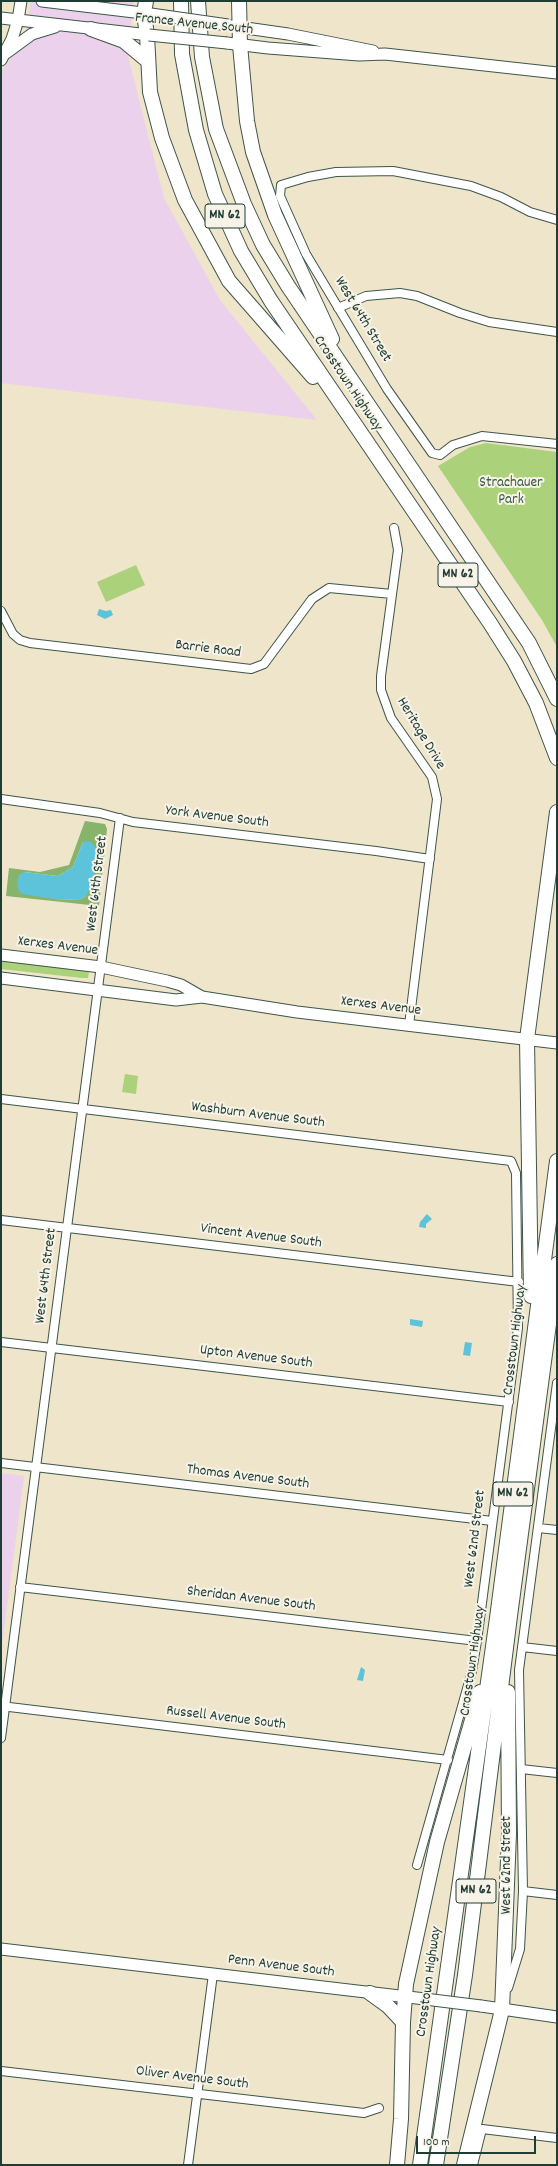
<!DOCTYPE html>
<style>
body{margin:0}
#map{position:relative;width:558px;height:2166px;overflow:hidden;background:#efe5ca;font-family:Dekko,sans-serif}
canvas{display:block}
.frame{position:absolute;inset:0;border:2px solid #1f3d34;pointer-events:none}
.scale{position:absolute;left:416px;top:2136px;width:120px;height:18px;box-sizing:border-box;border:2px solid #1f3d34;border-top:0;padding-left:5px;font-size:12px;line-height:14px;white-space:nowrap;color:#1f3d34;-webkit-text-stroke:3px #f7f3e8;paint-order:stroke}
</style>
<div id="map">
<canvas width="558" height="2166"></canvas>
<div class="frame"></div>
<div class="scale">100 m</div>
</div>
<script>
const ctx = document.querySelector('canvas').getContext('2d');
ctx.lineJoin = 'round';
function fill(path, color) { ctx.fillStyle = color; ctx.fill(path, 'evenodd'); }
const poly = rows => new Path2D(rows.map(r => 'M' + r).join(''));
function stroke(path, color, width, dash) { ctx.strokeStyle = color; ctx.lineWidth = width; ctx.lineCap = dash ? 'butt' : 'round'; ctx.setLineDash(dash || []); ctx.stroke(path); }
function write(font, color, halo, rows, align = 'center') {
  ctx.font = font + ' Dekko,sans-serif'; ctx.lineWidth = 4; ctx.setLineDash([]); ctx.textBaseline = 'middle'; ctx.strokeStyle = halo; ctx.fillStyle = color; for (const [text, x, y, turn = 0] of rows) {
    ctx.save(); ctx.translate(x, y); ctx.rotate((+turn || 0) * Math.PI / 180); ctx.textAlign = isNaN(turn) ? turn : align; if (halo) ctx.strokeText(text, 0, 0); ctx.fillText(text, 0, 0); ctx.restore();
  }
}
const built = poly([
 [31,1,134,1,127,52,164,198,220,300,317,420,1,383,1,72,25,38],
 [1,1473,24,1476,1,1653]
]);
const green = poly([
 [486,443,557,452,557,647,542,620,438,466,470,447],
 [136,565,145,585,106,602,97,582],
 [1,960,67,968,89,972,88,978,82,978,1,969],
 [125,1074,138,1076,136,1094,122,1092]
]);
const forest = poly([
 [85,821,105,824,107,829,99,906,6,896,9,868,40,872,69,865],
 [83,842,86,896,79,900,55,899,24,872,58,876,73,867]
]);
const water = poly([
 [99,609,106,611,111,610,113,615,105,619,97,615],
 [90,841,95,847,97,862,92,884,86,896,79,900,55,899,22,894,19,891,17,885,19,875,24,872,58,876,73,867,83,842],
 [427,1214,432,1219,426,1224,426,1228,419,1227,420,1222],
 [410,1319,423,1321,422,1327,410,1325],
 [465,1342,472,1343,470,1356,463,1355],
 [361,1667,365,1670,363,1681,357,1680]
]);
const street = poly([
 [557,220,530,212,501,197,471,186,393,171,336,172,308,177,281,185,280,196,306,254,387,389,432,453,440,455,453,445,482,436,557,444],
 [338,308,366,296,400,293,417,296,460,313,489,322,557,332],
 [394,528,398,550,381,676,381,690,391,718,432,777,437,799,409,1025],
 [1,611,13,634,20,640,30,643,251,669,264,664,312,599,329,588,392,594],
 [1,799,100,813,133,822,376,851,430,859],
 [1,1099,511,1161,516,1173,518,1328,477,1641,472,1671,417,1865],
 [1,1220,519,1282],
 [1,1342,509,1402],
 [1,1463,492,1521],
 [538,1528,557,1530],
 [20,1587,477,1641],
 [522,1647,557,1651],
 [1,1706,448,1760],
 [1,1738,120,818],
 [521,1769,557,1773],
 [523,1891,557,1895],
 [508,1988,520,1949,523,1891,519,1670,557,1383],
 [1,2071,364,2113,379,2108],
 [188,2165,213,1974],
 [473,2165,482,2129,557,2138]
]);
const secondary = poly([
 [42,1,151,14],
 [1,18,149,35],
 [232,26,288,34,373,51],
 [227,43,268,48,359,55,385,54,557,73],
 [6,53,32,34,55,27],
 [1,60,12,39,18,20,21,1],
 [1,955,101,967,167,981,181,985,202,997],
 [1,978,176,1000,202,997,297,1012,557,1043],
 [1,1949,425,1999],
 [481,2006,557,2017]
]);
const highway = poly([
 [146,1,144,14,147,35,150,92,162,138,185,200,229,281,313,377],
 [181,1,182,54,196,130,215,194,241,251,271,301,490,623,514,661,536,703,557,758],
 [198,1,202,57,216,129,244,204,263,245,288,286,529,643,557,699],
 [239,1,240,45,247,121,253,152,275,215,332,339],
 [91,29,124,41,148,61],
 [531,1296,527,1039,557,812],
 [370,1993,388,2006,403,2022],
 [397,2165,401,2119,403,2022,406,1984,437,1842,480,1692],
 [420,2165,497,1618,557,1161],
 [436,2165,465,1975,510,1616,557,1264],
 [464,2165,502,2010,509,1834,508,1692]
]);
const secondaryBridge = poly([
 [151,14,228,25],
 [149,35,227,43],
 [425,1999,481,2006]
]);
const shields = [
 [225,216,40],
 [458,575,40],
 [513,1494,40],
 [476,1891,40]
];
const shieldNames = [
 ["MN 62",225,216],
 ["MN 62",458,575],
 ["MN 62",513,1494],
 ["MN 62",476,1891]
];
const streetNames = [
 ["France Avenue South",194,25,6],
 ["West 64th Street",362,320,59],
 ["Crosstown Highway",347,384,56],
 ["Barrie Road",208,650,7],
 ["Heritage Drive",420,734,59],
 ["York Avenue South",217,818,7],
 ["West 64th Street",98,884,-83],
 ["Xerxes Avenue",58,947,7],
 ["Xerxes Avenue",381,1007,7],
 ["Washburn Avenue South",258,1116,7],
 ["Vincent Avenue South",261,1237,7],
 ["West 64th Street",47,1276,-83],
 ["Crosstown Highway",516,1340,-83],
 ["Upton Avenue South",256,1358,7],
 ["Thomas Avenue South",248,1478,7],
 ["West 62nd Street",476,1539,-83],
 ["Sheridan Avenue South",251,1600,7],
 ["Crosstown Highway",474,1661,-82],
 ["Russell Avenue South",226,1719,7],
 ["West 62nd Street",508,1865,-90],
 ["Penn Avenue South",281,1967,7],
 ["Crosstown Highway",430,1982,-82],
 ["Oliver Avenue South",192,2079,7]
];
const parkNames = [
 ["Strachauer",511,484],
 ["Park",511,501]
];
fill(built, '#ebd1eb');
fill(green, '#abd17b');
fill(forest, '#88b36b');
fill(water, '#5dc3da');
stroke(street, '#3e564a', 10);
stroke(secondary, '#3e564a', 13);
stroke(highway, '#3e564a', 16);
stroke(street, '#fff', 8);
stroke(secondary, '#fff', 11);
stroke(highway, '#fff', 14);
stroke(secondaryBridge, '#3e564a', 13, []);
stroke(secondaryBridge, '#fff', 11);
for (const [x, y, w] of shields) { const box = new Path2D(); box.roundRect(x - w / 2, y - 12, w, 24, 3); ctx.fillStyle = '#f7f3e8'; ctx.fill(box); stroke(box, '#1f3d34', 1); }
write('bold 14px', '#1f3d34', null, shieldNames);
write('15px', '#1f3d34', '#f7f3e8', streetNames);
write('15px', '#3b5b42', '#f7f3e8', parkNames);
</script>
